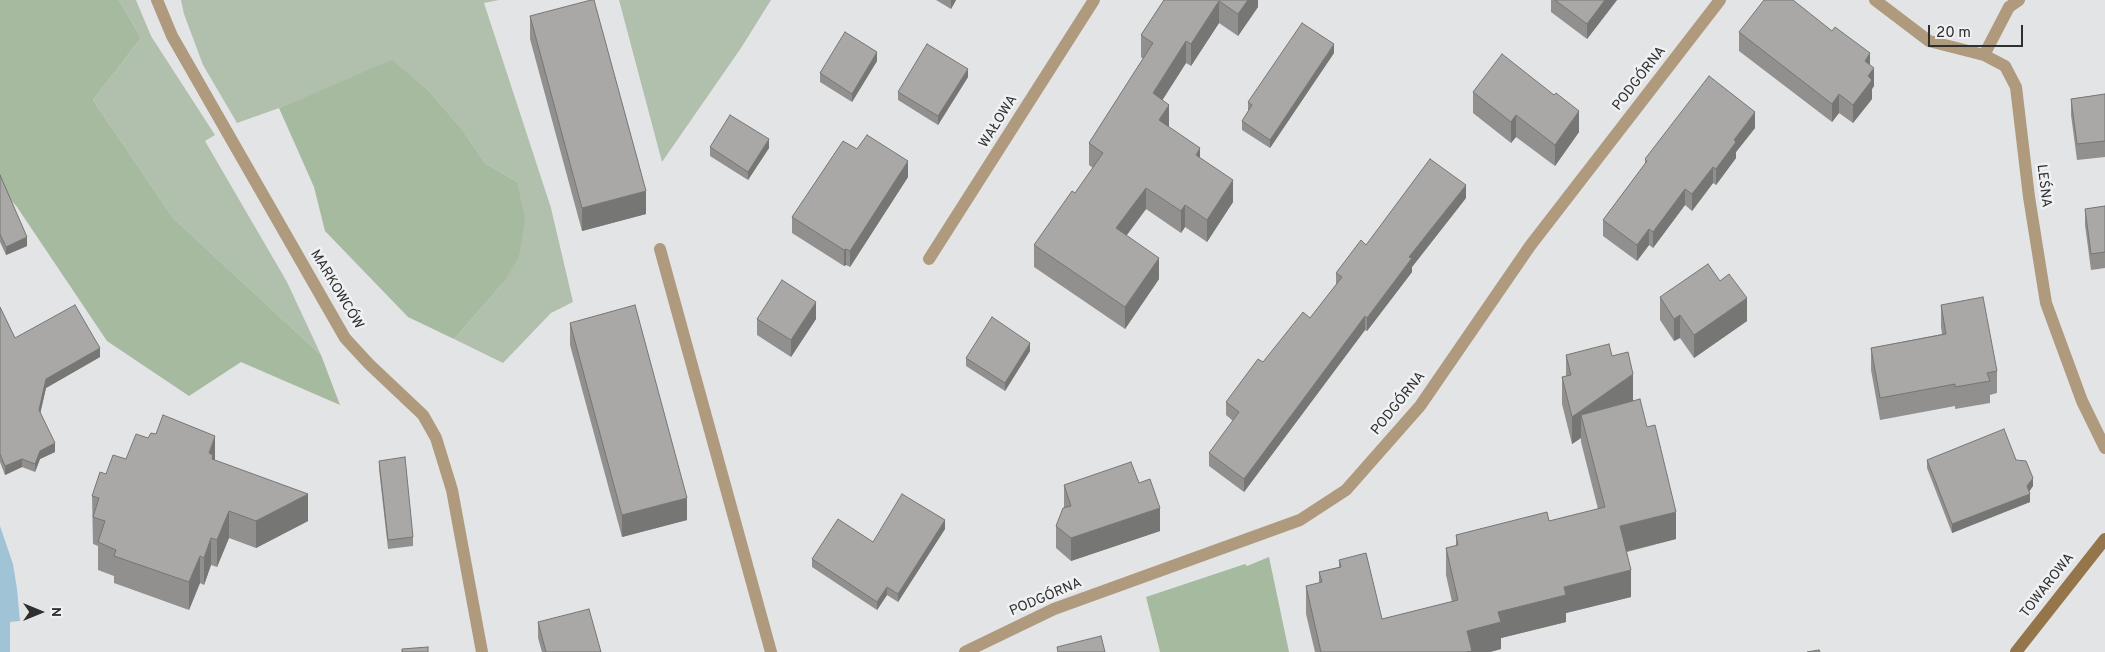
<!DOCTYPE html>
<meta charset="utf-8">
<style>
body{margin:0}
#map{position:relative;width:2105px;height:652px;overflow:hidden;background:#e3e4e6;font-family:Overpass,sans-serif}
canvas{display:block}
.north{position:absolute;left:15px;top:587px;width:50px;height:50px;-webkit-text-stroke:4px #f0f1f3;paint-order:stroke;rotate:90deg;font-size:14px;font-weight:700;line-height:20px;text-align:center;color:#2f2f30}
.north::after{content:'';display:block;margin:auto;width:18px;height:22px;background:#2f2f30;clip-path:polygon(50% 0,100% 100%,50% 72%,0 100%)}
.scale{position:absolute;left:1928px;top:25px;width:95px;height:22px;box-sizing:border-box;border:2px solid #2f2f30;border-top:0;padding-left:6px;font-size:15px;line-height:18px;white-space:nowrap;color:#2f2f30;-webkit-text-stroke:4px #f0f1f3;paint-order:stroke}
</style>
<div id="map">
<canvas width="2105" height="652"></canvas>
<div class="north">N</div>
<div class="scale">20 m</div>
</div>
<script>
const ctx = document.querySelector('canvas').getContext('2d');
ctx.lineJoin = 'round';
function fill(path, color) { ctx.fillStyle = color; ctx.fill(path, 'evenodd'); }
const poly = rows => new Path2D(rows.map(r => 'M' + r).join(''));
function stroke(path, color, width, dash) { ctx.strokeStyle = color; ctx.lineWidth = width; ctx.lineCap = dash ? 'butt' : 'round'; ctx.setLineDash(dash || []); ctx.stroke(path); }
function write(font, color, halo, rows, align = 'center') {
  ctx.font = font + ' Overpass,sans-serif'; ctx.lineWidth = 5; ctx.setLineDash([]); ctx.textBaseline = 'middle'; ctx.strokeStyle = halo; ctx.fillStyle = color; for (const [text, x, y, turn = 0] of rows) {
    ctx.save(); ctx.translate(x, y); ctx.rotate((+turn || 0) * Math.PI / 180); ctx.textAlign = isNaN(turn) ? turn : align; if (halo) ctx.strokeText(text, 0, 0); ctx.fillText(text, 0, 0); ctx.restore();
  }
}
const green = poly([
 [119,0,136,0,151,36,215,135,205,141,287,282,321,355,173,218,93,100,141,38],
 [181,0,499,0,484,3,551,208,573,302,551,313,503,363,454,339,504,282,517,182,485,163,461,128,427,89,392,61,279,108,237,123,203,65,184,14],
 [619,0,771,0,741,48,662,162]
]);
const forest = poly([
 [0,0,119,0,141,38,93,100,173,218,321,355,340,405,241,362,189,396,107,341,17,207,0,187],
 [392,60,427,89,461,128,485,163,517,182,525,219,519,256,504,282,454,339,408,317,325,231,314,187,279,108],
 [1269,557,1289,652,1160,652,1146,597,1245,564,1247,566]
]);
const water = poly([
 [0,526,13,564,17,589,20,621,10,622,10,652,0,652]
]);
const lane = poly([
 [660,249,771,652]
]);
const street = poly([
 [157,0,172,36,345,338,369,364,423,415,436,438,452,490,482,652],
 [1875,0,1929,41,1984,55,2005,66,2016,87,2029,197,2046,303,2082,401,2105,448],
 [1984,55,2009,7,2019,0],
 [929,259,1094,0],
 [965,652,1054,609,1300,520,1346,490,1420,406,1530,246,1720,0]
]);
const secondary = poly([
 [2016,652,2105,539]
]);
const wall = poly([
 [936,0,956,0,951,9],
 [1164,0,1258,0,1258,7,1238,36,1219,23,1191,66,1186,63,1162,100,1169,126,1169,127,1200,158,1233,202,1207,242,1185,227,1181,233,1146,209,1126,235,1159,279,1125,329,1034,267,1034,245,1075,193,1093,168,1089,165,1089,143,1143,59,1141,57,1141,35],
 [1551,0,1617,0,1587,39,1551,12],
 [530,16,646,214,582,231,530,39],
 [1739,32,1870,65,1874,86,1872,89,1872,99,1853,123,1839,113,1832,122,1739,51],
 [1334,53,1270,148,1242,130,1242,121,1248,111,1248,102],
 [877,61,852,102,820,82,820,73],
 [968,77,938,125,898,100,898,92],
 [1473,92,1554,95,1579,132,1555,166,1516,137,1511,143,1473,113],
 [2105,94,2105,157,2077,160,2071,115,2071,99],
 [1755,128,1736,152,1736,158,1716,185,1713,183,1692,211,1685,205,1653,248,1649,245,1637,261,1603,236,1603,220,1645,164,1645,159],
 [710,147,769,148,748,180,710,156],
 [857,149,908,177,850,267,846,265,844,266,792,233,792,217],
 [0,175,27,246,6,255,0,242],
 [1466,198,1412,267,1412,272,1367,331,1365,330,1244,492,1209,466,1209,453,1233,421,1226,415,1226,402,1263,362,1310,318,1336,285,1336,273,1366,245],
 [2105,206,2105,268,2091,270,2085,225,2085,209],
 [1660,297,1747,321,1694,358,1680,338,1674,341,1660,320],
 [1941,305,1997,371,1997,393,1990,395,1990,403,1955,409,1955,406,1880,420,1871,370,1871,348,1942,334,1941,327],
 [0,307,15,338,100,357,46,388,40,413,55,452,40,459,35,472,22,467,5,475,0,462],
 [757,319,816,319,791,357,757,335],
 [570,323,687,520,622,537,570,345],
 [1030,351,1005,391,966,366,966,358],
 [1566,355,1612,356,1633,400,1676,539,1627,552,1631,597,1566,613,1566,622,1501,638,1501,649,1490,652,1315,652,1306,614,1306,586,1319,583,1319,572,1339,567,1339,560,1382,619,1452,602,1446,575,1446,548,1456,546,1456,535,1549,521,1598,509,1581,442,1581,438,1572,444,1562,404,1562,377,1566,376],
 [126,459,215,461,308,521,256,548,229,538,217,567,211,565,204,585,200,583,189,610,114,583,114,576,98,570,98,546,93,544,92,496,106,474],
 [1927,460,2016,460,2033,486,2029,492,2030,502,1952,533,1927,468],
 [379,461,413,537,413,546,388,549,379,469],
 [1139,483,1160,531,1071,561,1056,548,1056,526,1064,508,1064,485],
 [945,529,898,602,887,595,877,610,812,567,812,559,873,542],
 [538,622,601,652,542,652,538,638]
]);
const shadedWall = poly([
 [951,0,956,0,951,9],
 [1248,0,1258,0,1258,7,1238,36,1238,14],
 [1605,0,1617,0,1587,39,1587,24],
 [1219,1,1219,23,1191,66,1191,44],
 [1186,41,1186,63,1153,115,1153,93],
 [1334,44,1334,53,1270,148,1270,140],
 [877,52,877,61,852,102,852,94],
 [1870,53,1870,72,1865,61],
 [1874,68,1874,86,1872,89,1872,99,1853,123,1853,105,1868,76],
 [968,69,968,77,938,125,938,116],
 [1839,94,1839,113,1832,122,1832,104],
 [1169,105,1169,126,1159,142,1159,120],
 [1579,111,1579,132,1555,166,1555,145],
 [1755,112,1755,128,1736,152,1736,158,1716,185,1716,169,1734,140],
 [1516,115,1516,137,1511,143,1511,122],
 [769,139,769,148,748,180,748,172],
 [1200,148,1200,170,1196,155],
 [908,161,908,177,850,267,850,251],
 [1713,167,1713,183,1692,211,1692,194],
 [1233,180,1233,202,1207,242,1207,220],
 [1466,185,1466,198,1412,267,1412,272,1367,331,1367,318,1409,257],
 [1146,188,1146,209,1116,250,1116,228],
 [1685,189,1685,205,1653,248,1653,232],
 [646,191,646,214,582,231,582,208],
 [1185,205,1185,227,1181,233,1181,211],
 [1649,229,1649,245,1637,261,1637,245],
 [27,237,27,246,6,255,6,247],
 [846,249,846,265,844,266,844,250],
 [1159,258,1159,279,1125,329,1125,307],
 [1747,298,1747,321,1694,358,1694,335],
 [816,302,816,319,791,357,791,340],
 [1680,315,1680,338,1674,341,1674,319],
 [1365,316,1365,330,1244,492,1244,479],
 [1030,343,1030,351,1005,391,1005,383],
 [100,348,100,357,46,388,39,419,39,410,46,379],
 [1633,374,1633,401,1581,415,1581,438,1572,444,1572,417],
 [215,436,215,463,212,473,209,453],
 [55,443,55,452,40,459,35,472,35,464,40,451],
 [22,459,22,467,5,475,5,466],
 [2033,478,2033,486,2027,494,2027,486],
 [308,494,308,521,256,548,256,521],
 [2030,494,2030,502,1952,533,1952,524],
 [687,498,687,520,622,537,622,515],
 [1160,508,1160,531,1071,561,1071,538],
 [229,511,229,538,217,567,217,540],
 [1676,512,1676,539,1620,553,1620,526],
 [945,520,945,529,898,602,898,594],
 [211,538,211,565,204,585,204,558],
 [200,556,200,583,189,610,189,582],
 [1631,570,1631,597,1566,613,1566,622,1501,638,1501,649,1490,652,1466,652,1467,631,1498,612,1564,587],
 [887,587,887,595,877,610,877,602]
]);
const building = poly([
 [591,0,594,0,646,191,582,208,530,16,591,0],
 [1164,0,1248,0,1238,14,1219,1,1191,44,1186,41,1153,93,1169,105,1159,120,1200,148,1196,155,1233,180,1207,220,1185,205,1181,211,1146,188,1116,228,1159,258,1125,307,1034,245,1072,191,1075,193,1103,153,1089,143,1153,43,1141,35,1164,0],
 [1555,0,1605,0,1587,24,1555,0],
 [1764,0,1793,0,1832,31,1835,27,1870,53,1865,61,1874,68,1868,76,1872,80,1853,105,1839,94,1832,104,1739,32,1764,0],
 [1302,23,1334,44,1270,140,1242,121,1252,105,1248,102,1302,23],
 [845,32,877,52,852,94,820,73,845,32],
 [927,44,968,69,938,116,898,92,927,44],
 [1502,54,1554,95,1556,93,1579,111,1555,145,1516,115,1511,122,1473,92,1502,54],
 [1709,76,1755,112,1734,140,1736,142,1716,169,1713,167,1692,194,1685,189,1653,232,1649,229,1637,245,1603,220,1647,161,1645,159,1709,76],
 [2105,94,2105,141,2077,144,2071,99,2105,94],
 [730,115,769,139,748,172,710,147,730,115],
 [867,135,908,161,850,251,846,249,844,250,792,217,843,141,857,149,867,135],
 [1430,159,1466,185,1409,257,1412,258,1367,318,1365,316,1244,479,1209,453,1239,412,1226,402,1258,359,1263,362,1303,312,1310,318,1342,277,1336,273,1361,240,1366,245,1430,159],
 [0,175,27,237,6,247,0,234,0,175],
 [2105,206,2105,252,2091,254,2085,209,2105,206],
 [1708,264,1720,281,1729,274,1747,298,1694,335,1680,315,1674,319,1660,297,1708,264],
 [782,280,816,302,791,340,757,319,782,280],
 [1983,297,1997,371,1987,373,1990,381,1955,387,1955,384,1880,398,1871,348,1946,334,1941,305,1983,297],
 [75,305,100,348,46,379,39,410,55,443,40,451,35,464,22,459,5,466,0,454,0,307,15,338,75,305],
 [635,305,687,498,622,515,570,323,635,305],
 [992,317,1030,343,1005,383,966,358,992,317],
 [1609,344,1612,356,1628,352,1633,374,1572,417,1562,377,1571,375,1566,355,1609,344],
 [1640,399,1647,427,1655,425,1676,512,1620,526,1631,570,1564,587,1566,595,1498,612,1501,622,1467,631,1472,651,1466,652,1321,652,1306,586,1322,582,1319,572,1341,567,1339,560,1366,553,1382,619,1458,600,1446,548,1458,545,1456,535,1547,512,1549,521,1605,507,1581,415,1640,399],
 [163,415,215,436,209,453,213,455,212,459,308,494,256,521,229,511,217,540,211,538,204,558,200,556,189,582,114,556,116,550,98,542,105,521,93,517,99,498,92,496,100,472,106,474,113,455,126,459,136,434,148,438,151,433,156,434,163,415],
 [2004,429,2016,460,2026,461,2033,478,2027,486,2030,494,1952,524,1927,460,2004,429],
 [405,457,413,537,388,540,379,461,405,457],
 [1131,462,1139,483,1150,479,1160,508,1071,538,1056,526,1063,508,1071,506,1064,485,1131,462],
 [902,494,945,520,898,594,887,587,877,602,812,559,838,519,873,542,902,494],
 [589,609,601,652,546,652,538,622,589,609],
 [1101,636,1105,652,1058,652,1057,647,1101,636],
 [428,647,428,652,402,652,402,649,428,647],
 [1819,650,1820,652,1807,652,1819,650]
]);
const streetNames = [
 ["PODGÓRNA",1640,79,-52],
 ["WAŁOWA",999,122,-58],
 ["LEŚNA",2043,186,83],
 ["MARKOWCÓW",336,290,59],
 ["PODGÓRNA",1399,404,-51],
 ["TOWAROWA",2048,586,-52],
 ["PODGÓRNA",1046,598,-23]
];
fill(green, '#b1c0ac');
fill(forest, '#a5ba9e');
fill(water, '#a0c3d5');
stroke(lane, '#af9a7d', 12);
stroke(street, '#af9a7d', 12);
stroke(secondary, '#95754a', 12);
fill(wall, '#91908f');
fill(shadedWall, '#767674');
fill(building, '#a9a8a6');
stroke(building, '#767674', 1);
write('14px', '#2f2f30', '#f0f1f3', streetNames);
</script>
